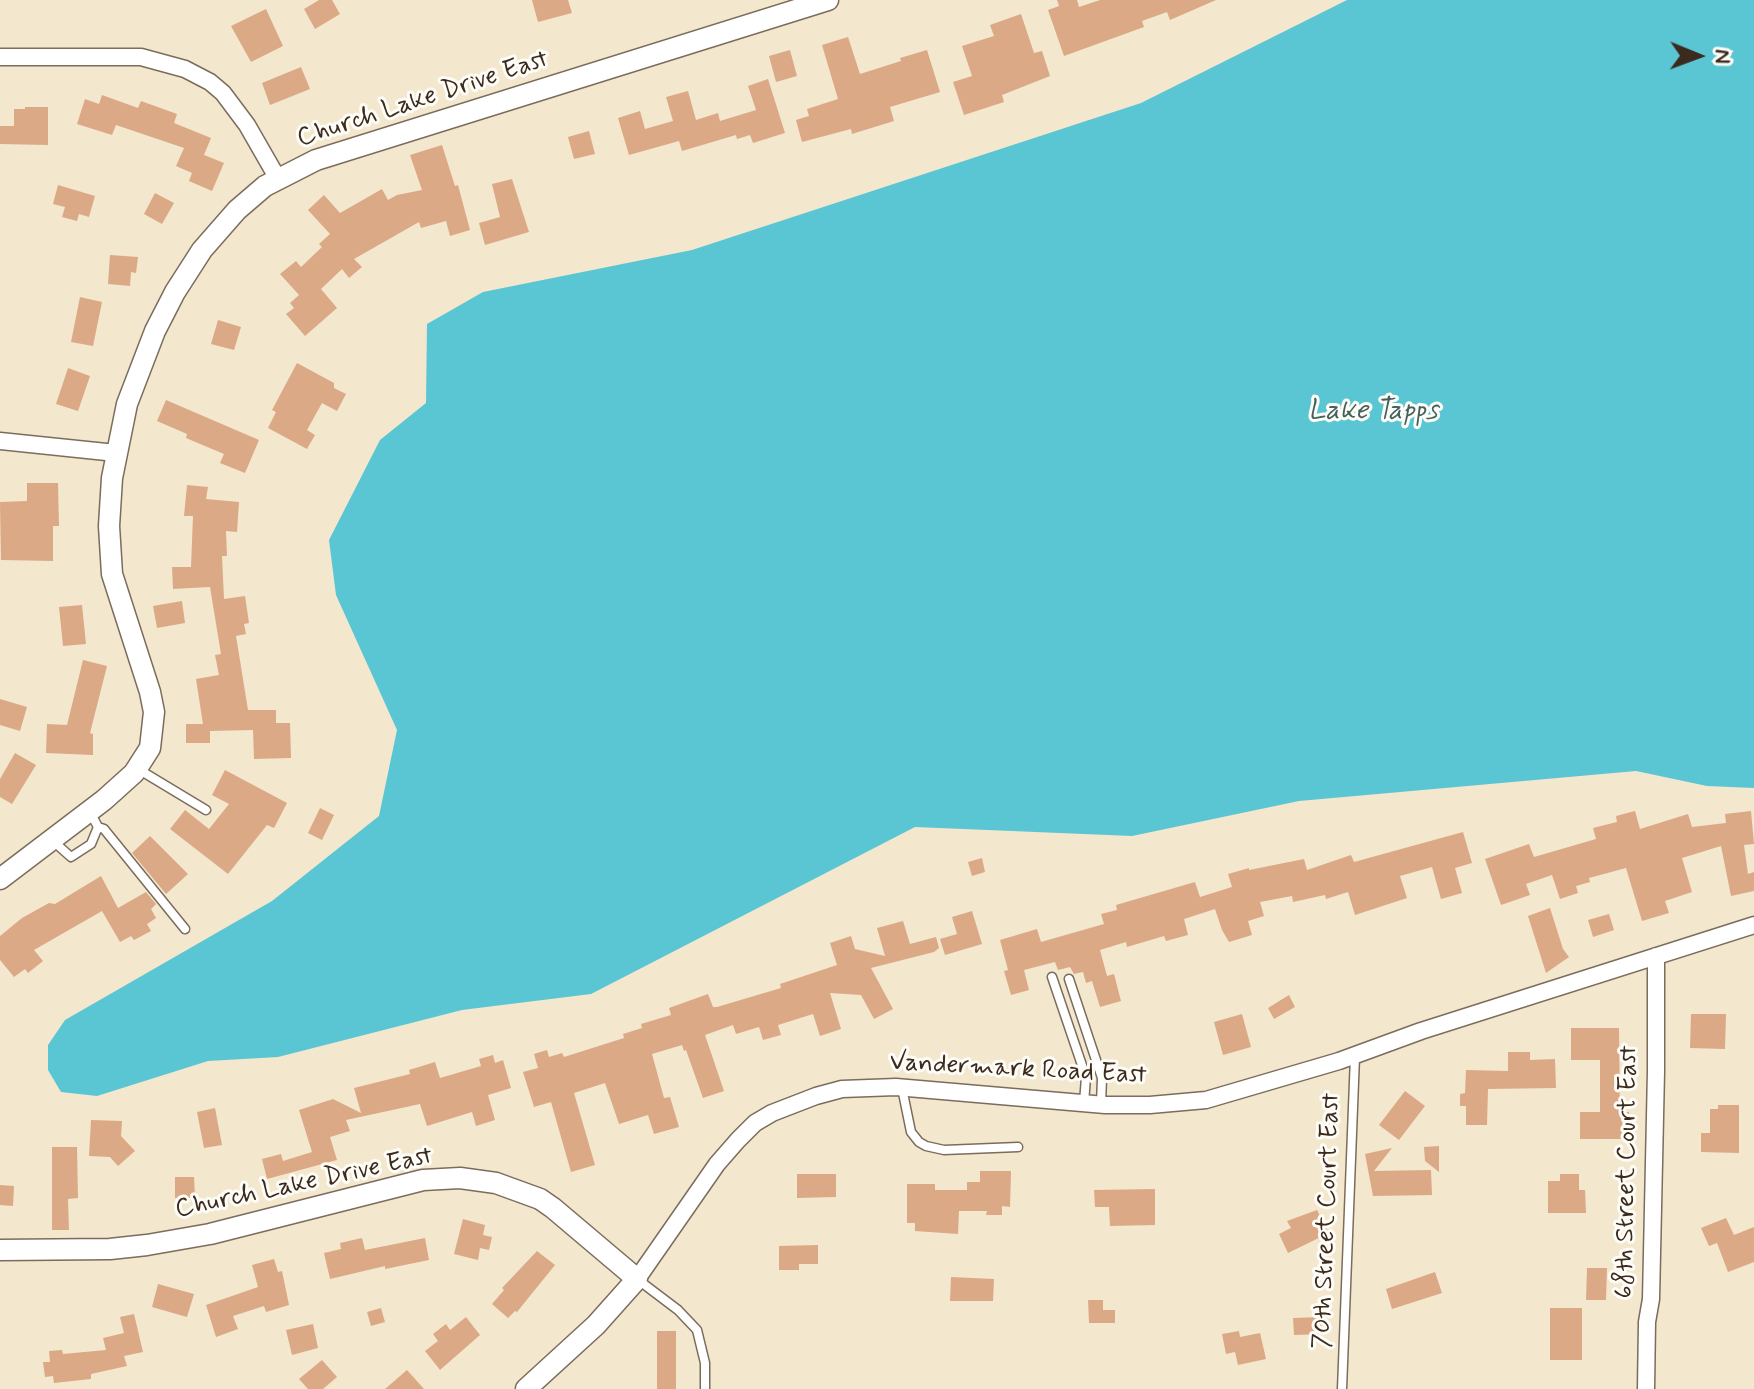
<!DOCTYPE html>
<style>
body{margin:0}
#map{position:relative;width:1754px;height:1389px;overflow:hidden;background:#f3e7ce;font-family:Mynerve,sans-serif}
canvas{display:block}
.north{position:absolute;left:1658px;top:16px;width:80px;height:80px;-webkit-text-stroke:6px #fdfcf7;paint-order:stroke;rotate:91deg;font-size:22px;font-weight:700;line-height:32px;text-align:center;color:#3b2a1e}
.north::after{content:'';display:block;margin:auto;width:28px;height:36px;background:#3b2a1e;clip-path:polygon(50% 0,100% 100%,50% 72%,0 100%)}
</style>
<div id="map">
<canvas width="1754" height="1389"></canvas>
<div class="north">N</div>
</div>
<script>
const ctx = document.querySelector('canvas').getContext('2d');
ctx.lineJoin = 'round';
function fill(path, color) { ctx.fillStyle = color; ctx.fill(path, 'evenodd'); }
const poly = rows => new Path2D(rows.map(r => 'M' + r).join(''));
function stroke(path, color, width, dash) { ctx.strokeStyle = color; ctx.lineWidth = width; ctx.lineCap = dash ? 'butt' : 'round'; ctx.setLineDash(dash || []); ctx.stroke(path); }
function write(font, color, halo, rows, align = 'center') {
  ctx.font = font + ' Mynerve,sans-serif'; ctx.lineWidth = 6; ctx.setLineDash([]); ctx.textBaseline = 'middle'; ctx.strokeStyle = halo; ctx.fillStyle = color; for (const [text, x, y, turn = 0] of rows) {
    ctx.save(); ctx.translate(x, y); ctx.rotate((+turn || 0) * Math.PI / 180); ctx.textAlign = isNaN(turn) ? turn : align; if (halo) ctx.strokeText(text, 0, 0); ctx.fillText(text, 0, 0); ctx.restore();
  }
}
const water = poly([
 [1347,0,1754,0,1754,788,1707,786,1636,771,1299,801,1132,836,915,827,591,994,462,1010,278,1057,208,1061,97,1096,61,1092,48,1070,48,1045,65,1020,272,901,379,816,397,730,336,595,329,540,380,440,426,403,427,324,483,292,692,250,1141,103]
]);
const building = poly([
 [319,0,332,0,340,14,315,29,304,9],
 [532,0,568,0,572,13,538,22],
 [1057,0,1077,0,1079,7,1100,0,1216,0,1170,20,1167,12,1142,21,1144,27,1064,56,1048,10,1059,6],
 [266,9,283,46,251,62,231,26],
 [1021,14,1034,53,1042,51,1050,76,1002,95,1004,102,964,115,953,82,972,76,962,46,994,36,990,25],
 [848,37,860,74,901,61,900,58,927,50,940,92,890,107,894,121,852,134,851,129,802,142,796,120,809,116,807,109,838,99,822,45],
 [790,50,797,76,776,82,769,56],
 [301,67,310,89,270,105,262,83],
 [768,79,785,133,753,143,750,135,737,139,736,135,682,151,679,141,629,155,618,118,640,111,645,129,673,121,666,97,688,91,696,120,718,113,720,121,756,110,748,86],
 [102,95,138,108,141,101,177,114,174,123,211,138,204,155,224,163,212,191,189,181,192,173,176,166,184,148,116,125,112,135,77,124,85,99,99,104],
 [25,107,48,107,48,145,0,144,0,126,14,126,14,109,25,109],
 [589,131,595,154,574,159,568,137],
 [442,145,455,186,458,185,470,230,450,236,446,221,421,228,419,222,354,259,362,267,349,278,342,269,321,289,337,308,305,336,286,314,294,308,290,303,299,295,280,274,296,261,301,267,322,247,319,244,330,234,308,210,324,195,340,213,382,189,388,200,397,195,422,190,410,155],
 [512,179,529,232,485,245,479,223,500,217,492,184],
 [58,185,95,196,89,217,79,214,77,221,62,217,65,207,53,204],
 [155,193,174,203,162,224,144,214],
 [110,255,138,257,136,273,131,272,130,286,108,284],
 [80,297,102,302,93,346,71,342],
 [218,320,241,327,234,350,211,344],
 [297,363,334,383,334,388,346,394,337,411,322,403,307,430,315,435,307,449,268,428,276,412,272,410],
 [68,368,90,376,78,411,56,404],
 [166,400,259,440,245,473,220,463,224,454,186,438,187,434,157,421],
 [27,483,58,483,59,526,53,526,53,561,1,560,0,502,27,501],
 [187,485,208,487,206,499,239,502,237,532,226,531,227,556,222,556,224,599,245,596,249,623,244,624,246,634,236,636,248,710,276,710,276,723,290,723,291,758,254,759,253,730,210,731,210,743,186,743,186,724,203,724,196,679,219,675,215,655,221,654,210,587,173,589,172,567,191,567,193,516,184,516],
 [182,601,185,623,157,628,153,606],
 [82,605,86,644,63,646,59,607],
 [83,660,107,666,90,733,93,734,93,755,46,753,47,724,67,725],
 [0,699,27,707,20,731,0,725],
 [15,753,36,765,12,804,0,797,0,779],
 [225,770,287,803,274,828,267,825,228,874,170,829,185,810,209,829,229,804,212,795],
 [320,808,334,815,322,840,308,833],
 [1635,811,1640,829,1688,814,1692,827,1726,823,1725,814,1751,811,1754,844,1744,845,1748,874,1754,872,1754,891,1731,896,1721,846,1682,858,1692,892,1665,901,1669,913,1642,921,1626,868,1589,878,1590,882,1576,886,1578,893,1560,899,1552,875,1526,884,1530,895,1501,905,1485,859,1529,844,1534,857,1596,839,1593,828,1617,822,1616,816],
 [1463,832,1472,863,1455,868,1462,893,1441,899,1432,867,1400,876,1407,898,1355,915,1348,892,1326,899,1325,895,1293,902,1292,896,1260,902,1264,916,1248,921,1252,935,1229,942,1222,930,1215,909,1184,919,1188,935,1166,941,1164,936,1127,947,1126,942,1100,950,1107,976,1114,974,1121,1001,1100,1007,1092,981,1086,983,1083,972,1074,974,1070,967,1058,970,1055,962,1024,970,1029,990,1011,995,1004,971,1008,970,1000,940,1037,929,1041,942,1104,924,1101,914,1117,910,1116,905,1195,882,1200,897,1232,887,1228,874,1249,868,1249,870,1304,859,1307,870,1351,855,1354,862],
 [150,836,188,874,166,894,132,853],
 [982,858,985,872,972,876,968,862],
 [101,876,118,908,146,892,156,904,151,909,156,918,147,924,151,931,134,940,131,936,120,942,102,911,34,950,43,961,28,973,25,969,14,977,0,960,0,936,22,918,49,903,55,904],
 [1550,908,1563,949,1569,957,1546,973,1528,916],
 [972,911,982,944,945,955,940,939,957,934,952,917],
 [1609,914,1614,930,1593,937,1588,920],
 [903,921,910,944,936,937,939,948,934,952,871,968,893,1009,874,1019,861,995,830,993,841,1029,820,1036,813,1014,778,1025,781,1035,763,1040,759,1027,736,1034,733,1025,705,1035,724,1091,703,1098,686,1050,684,1051,682,1045,652,1054,664,1098,670,1097,679,1127,654,1134,648,1115,619,1124,605,1083,574,1093,595,1165,571,1172,551,1102,534,1107,523,1072,538,1068,534,1054,547,1050,549,1057,562,1053,564,1057,624,1038,623,1034,642,1028,641,1024,671,1015,669,1008,708,994,713,1007,717,1007,781,988,780,984,837,965,830,943,851,936,855,949,885,956,877,928],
 [1289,995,1295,1007,1274,1019,1268,1008],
 [1242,1014,1251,1047,1223,1055,1214,1022],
 [1691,1014,1726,1014,1725,1049,1690,1048],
 [1571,1028,1619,1028,1620,1112,1629,1112,1629,1139,1580,1139,1580,1112,1600,1112,1600,1060,1571,1060],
 [1508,1052,1530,1052,1530,1060,1555,1059,1556,1088,1488,1089,1487,1125,1466,1125,1466,1106,1460,1106,1460,1094,1465,1093,1466,1070,1508,1071],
 [493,1055,495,1063,503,1060,511,1088,488,1095,495,1120,476,1126,472,1112,427,1126,420,1104,346,1120,350,1131,330,1137,337,1160,267,1179,262,1159,281,1154,283,1161,312,1152,299,1110,333,1099,361,1113,354,1088,410,1074,409,1070,435,1062,440,1078,481,1066,479,1059],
 [1405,1091,1425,1106,1399,1140,1379,1125],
 [1718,1105,1739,1105,1739,1153,1701,1152,1701,1133,1710,1133,1710,1109,1718,1109],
 [215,1108,222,1145,204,1148,197,1112],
 [91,1120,122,1121,121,1136,135,1151,118,1166,110,1157,89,1156],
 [1439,1146,1439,1172,1425,1161,1424,1147],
 [52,1147,77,1147,78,1198,68,1199,69,1230,52,1230],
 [1392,1148,1374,1171,1431,1170,1432,1195,1373,1196,1365,1154],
 [980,1171,1011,1171,1010,1207,1002,1206,1002,1215,986,1215,987,1211,959,1211,958,1234,915,1231,915,1223,907,1223,907,1184,935,1184,935,1190,967,1190,967,1182,980,1182],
 [797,1174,836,1174,836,1197,797,1198],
 [1560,1174,1579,1174,1579,1190,1585,1190,1586,1213,1548,1213,1548,1181,1560,1181],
 [175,1177,194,1177,195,1198,175,1198],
 [0,1185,14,1186,13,1206,0,1205],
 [1155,1189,1155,1225,1110,1226,1109,1207,1095,1207,1094,1190],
 [1317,1210,1329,1233,1288,1253,1279,1234,1291,1228,1287,1221],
 [1726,1218,1734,1235,1754,1227,1754,1262,1728,1272,1717,1243,1709,1246,1701,1228],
 [463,1219,485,1225,483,1235,492,1237,489,1250,480,1248,478,1260,454,1254],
 [362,1238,365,1250,425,1238,429,1260,385,1269,385,1266,330,1279,324,1253,341,1249,340,1243],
 [818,1245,818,1264,799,1264,799,1270,779,1270,779,1246],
 [537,1251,555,1265,517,1312,515,1311,508,1318,492,1304,504,1290,502,1288],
 [274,1259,278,1272,282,1271,289,1305,266,1312,264,1306,233,1316,238,1329,216,1337,206,1305,258,1287,252,1265],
 [1587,1268,1607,1268,1606,1300,1586,1300],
 [1435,1272,1442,1293,1392,1309,1386,1289],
 [951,1277,994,1279,993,1301,950,1301],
 [158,1284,194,1294,187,1317,152,1307],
 [1088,1300,1103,1300,1103,1310,1115,1310,1115,1323,1089,1323],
 [381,1308,385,1322,371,1326,367,1312],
 [1550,1308,1582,1308,1582,1360,1550,1360],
 [134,1314,143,1352,124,1356,127,1366,91,1374,91,1379,54,1383,53,1376,45,1377,43,1362,50,1362,49,1351,62,1350,63,1354,106,1350,103,1338,124,1333,120,1317],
 [466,1317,480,1335,440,1370,425,1351,438,1341,433,1334,446,1324,450,1330],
 [1321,1317,1322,1334,1294,1335,1293,1318],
 [313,1324,318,1348,292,1355,286,1330],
 [657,1331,676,1331,676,1389,657,1389],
 [1239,1331,1240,1337,1260,1333,1266,1359,1238,1365,1235,1352,1226,1354,1222,1334],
 [322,1360,337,1377,323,1389,308,1389,299,1379],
 [407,1370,424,1389,385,1389]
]);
const service = poly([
 [138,769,206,810],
 [90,812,98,827,104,829,185,929],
 [53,841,71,857,91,844,98,827],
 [1052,977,1086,1077,1084,1103],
 [1069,979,1102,1078,1101,1104],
 [902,1088,911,1132,919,1142,926,1146,944,1150,1018,1147],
 [637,1279,678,1310,697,1330,705,1363,705,1389],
 [1342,1389,1355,1056]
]);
const minor = poly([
 [0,57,141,57,185,69,210,82,223,93,247,125,278,179],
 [0,441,116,453],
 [637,1279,717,1164,738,1140,755,1123,772,1113,816,1096,842,1089,896,1087,1105,1105,1150,1105,1206,1100,1339,1061,1421,1031,1754,925],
 [1646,1389,1647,1322,1651,1299,1656,1071,1656,956]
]);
const tertiary = poly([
 [0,879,104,800,134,773,150,748,154,712,150,692,112,574,109,526,112,478,127,404,155,331,175,292,202,250,237,210,265,186,316,160,828,0],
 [0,1250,110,1249,147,1245,210,1234,423,1180,460,1178,496,1183,540,1199,553,1208,637,1279,596,1325,526,1389]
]);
const streetNames = [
 ["Church Lake Drive East",423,100,-18],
 ["Vandermark Road East",1018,1070,3],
 ["68th Street Court East",1628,1172,-89],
 ["Church Lake Drive East",304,1184,-12],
 ["70th Street Court East",1328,1221,-88]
];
const waterNames = [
 ["Lake Tapps",1373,412]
];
fill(water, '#5ac6d3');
fill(building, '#dba986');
stroke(service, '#7b6c5c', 11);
stroke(minor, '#7b6c5c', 19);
stroke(tertiary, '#7b6c5c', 23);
stroke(service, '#fff', 8);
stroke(minor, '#fff', 16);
stroke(tertiary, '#fff', 20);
write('26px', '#3b2a1e', '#fdfcf7', streetNames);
write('italic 28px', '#46615d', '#fdfcf7', waterNames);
</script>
